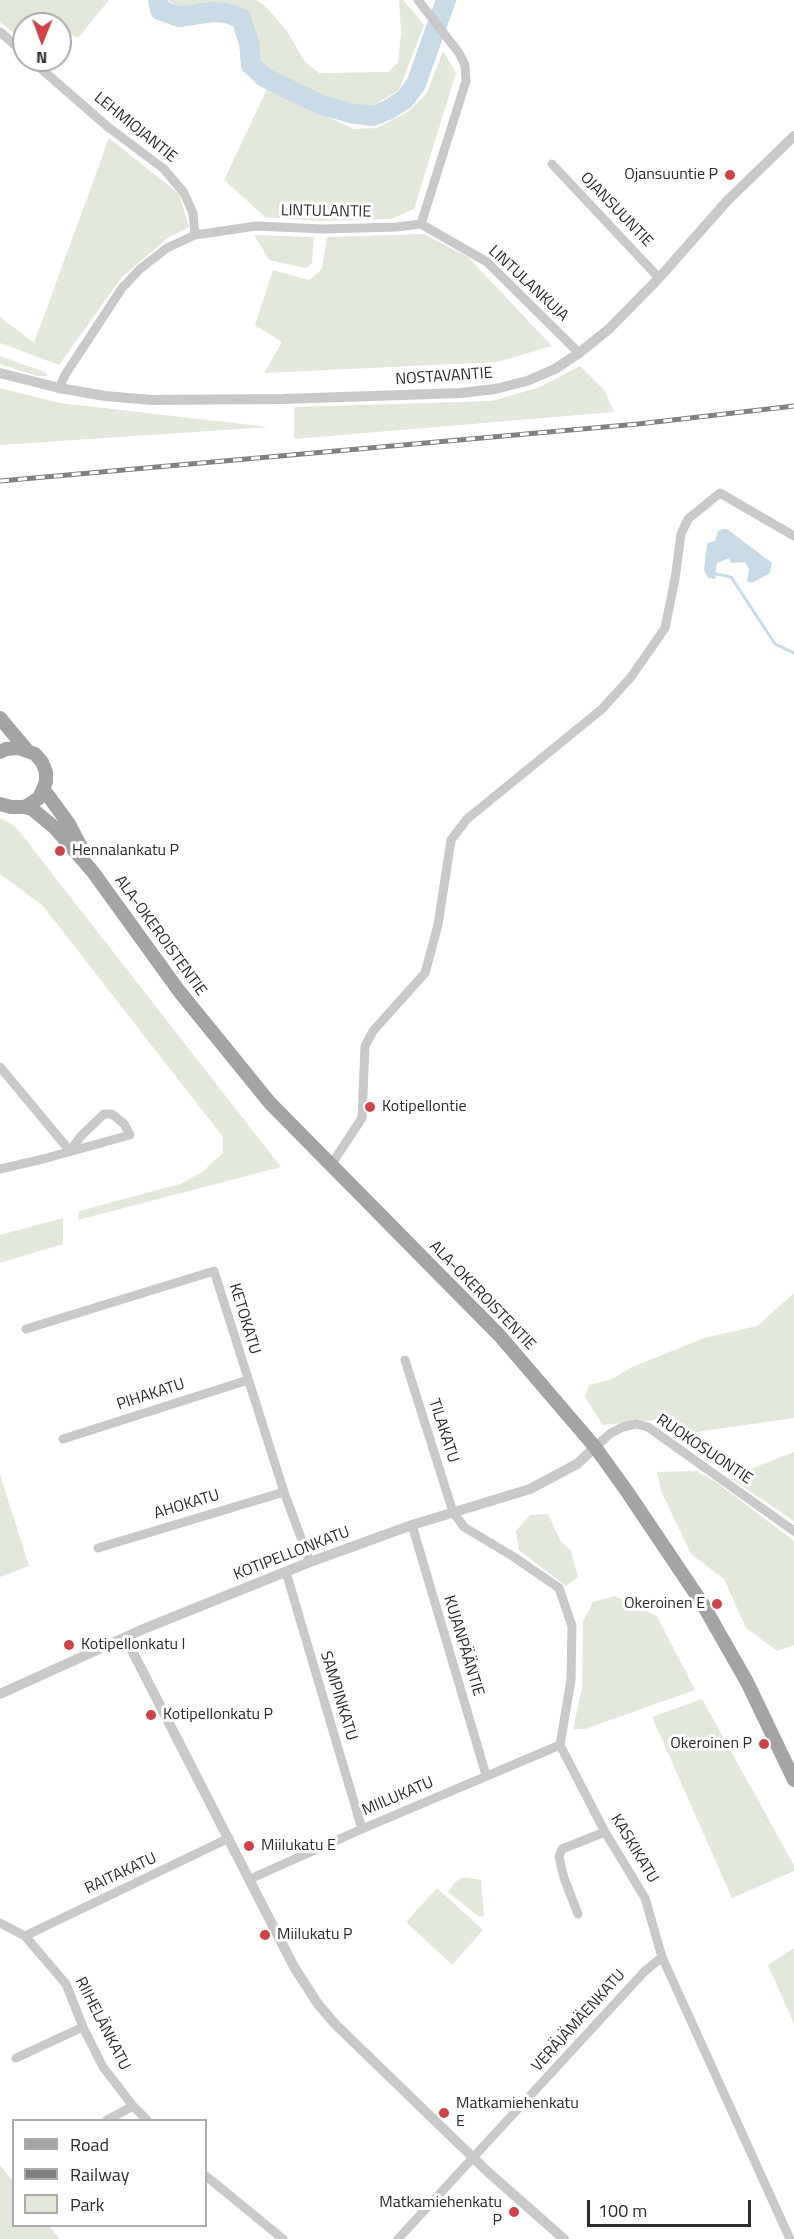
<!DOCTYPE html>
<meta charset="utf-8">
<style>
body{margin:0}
#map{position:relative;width:794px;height:2239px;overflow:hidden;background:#fff;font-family:"Titillium Web",sans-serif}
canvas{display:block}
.legend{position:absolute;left:12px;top:2119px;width:195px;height:108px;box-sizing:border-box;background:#fff;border:2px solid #ababab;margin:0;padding:8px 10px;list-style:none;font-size:18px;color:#2c2c2c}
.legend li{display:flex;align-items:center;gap:12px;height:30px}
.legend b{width:30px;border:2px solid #ababab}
.north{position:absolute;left:12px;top:12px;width:60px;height:60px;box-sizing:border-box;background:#fff;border:2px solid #ababab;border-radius:50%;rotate:181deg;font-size:16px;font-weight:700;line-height:24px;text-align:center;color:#2c2c2c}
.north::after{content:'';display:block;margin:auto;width:21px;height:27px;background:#d0424a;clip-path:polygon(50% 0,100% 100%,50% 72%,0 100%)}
.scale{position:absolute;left:587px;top:2200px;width:164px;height:27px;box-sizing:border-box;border:3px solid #2c2c2c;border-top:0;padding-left:8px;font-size:18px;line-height:21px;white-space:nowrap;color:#2c2c2c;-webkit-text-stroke:4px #fff;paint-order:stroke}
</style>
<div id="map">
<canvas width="794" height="2239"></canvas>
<ul class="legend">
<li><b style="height:8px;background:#a4a4a4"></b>Road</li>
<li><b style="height:8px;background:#818181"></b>Railway</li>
<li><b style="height:16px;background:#e2e8db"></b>Park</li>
</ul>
<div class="north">N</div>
<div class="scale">100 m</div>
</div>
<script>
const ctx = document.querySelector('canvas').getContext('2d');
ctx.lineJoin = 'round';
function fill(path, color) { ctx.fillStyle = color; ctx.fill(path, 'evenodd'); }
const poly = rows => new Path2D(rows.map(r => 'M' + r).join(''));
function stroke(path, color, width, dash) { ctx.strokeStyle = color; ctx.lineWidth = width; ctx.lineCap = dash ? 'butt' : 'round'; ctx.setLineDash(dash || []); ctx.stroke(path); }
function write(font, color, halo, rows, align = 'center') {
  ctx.font = font + ' "Titillium Web",sans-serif'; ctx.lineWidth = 6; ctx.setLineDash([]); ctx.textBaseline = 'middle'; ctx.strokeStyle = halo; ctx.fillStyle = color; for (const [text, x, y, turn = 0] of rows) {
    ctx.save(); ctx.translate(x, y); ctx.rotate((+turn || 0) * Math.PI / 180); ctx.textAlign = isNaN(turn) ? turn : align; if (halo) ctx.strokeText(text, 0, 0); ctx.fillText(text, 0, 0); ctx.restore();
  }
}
const green = poly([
 [0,0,109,0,78,38,60,31,60,24,24,24,24,42,0,22],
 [168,0,256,0,266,7,287,31,305,62,319,73,389,72,398,62,401,32,399,0,403,0,424,25,399,90,371,107,322,97,267,68,259,60,259,46,246,14,226,4,181,10],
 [443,51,456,73,414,209,391,219,321,221,265,217,224,180,267,89,354,129,377,128,409,111,427,93],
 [109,138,179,194,189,227,168,238,122,277,59,365,0,343,0,317,34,343],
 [424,234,468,257,552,346,497,362,264,373,282,342,255,325,273,270,309,280,322,269,327,237],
 [254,235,314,237,312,263,306,268,269,260],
 [0,356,45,372,47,376,37,376,0,364],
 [580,366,605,391,614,412,294,439,294,407,492,401,540,387],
 [0,388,60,403,269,427,0,445],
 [0,818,15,826,281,1167,78,1220,79,1211,180,1184,202,1172,223,1153,223,1137,43,906,0,874],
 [63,1218,63,1244,0,1263,0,1235],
 [794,1293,794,1418,682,1434,655,1420,603,1425,585,1397,589,1385,612,1379,632,1367,704,1338,757,1326],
 [794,1452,794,1521,733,1480,740,1473],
 [696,1471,716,1482,794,1541,794,1645,777,1651,746,1628,724,1579,691,1554,661,1491,657,1472],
 [0,1474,29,1566,0,1577],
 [548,1514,561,1542,571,1550,578,1577,566,1586,519,1550,516,1531,530,1515],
 [615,1596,657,1616,695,1690,585,1729,573,1729,582,1688,583,1621,593,1602],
 [702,1699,794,1865,794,1871,732,1898,652,1717],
 [463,1877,481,1880,484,1916,479,1917,448,1892,455,1882],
 [437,1888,483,1930,452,1965,406,1922],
 [794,1948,794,2024,768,1965],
 [0,2165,13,2182,14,2226,49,2226,60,2239,0,2239]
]);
const water = poly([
 [723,529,727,529,772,563,770,573,754,582,747,582,749,569,745,562,731,563,729,558,717,563,715,579,708,578,704,570,707,543,715,541,718,531]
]);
const stream = poly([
 [716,574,731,577,775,644,794,653]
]);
const river = poly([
 [158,0,160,10,179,17,212,12,226,13,241,18,249,43,251,65,264,77,319,104,350,113,373,116,388,110,405,99,416,84,446,0]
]);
const minor = poly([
 [0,32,24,53],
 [31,60,108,127,164,169,184,193,193,213,195,235],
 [552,164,659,278],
 [421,224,487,262,579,353],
 [59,388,65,375,122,288,140,269,167,248,195,235,256,226,323,229,396,227,421,224,466,81,465,65,459,53,418,0],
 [0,1067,70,1151],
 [331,1165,362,1118,365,1046,373,1031,425,973,438,925,451,840,467,819,602,709,631,677,665,628,675,579,681,534,688,519,720,493,794,536],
 [0,1169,43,1159,130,1135,124,1124,112,1114,104,1114,81,1136,70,1151],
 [26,1329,214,1271,284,1492,310,1562],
 [405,1360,453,1512,464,1527,514,1557,559,1588,572,1626,571,1680,560,1745,605,1832,645,1898,662,1957,790,2239],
 [63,1439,248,1380],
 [595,1447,611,1433,623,1427,636,1424,648,1427,794,1531],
 [412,1525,486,1775],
 [98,1548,284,1492],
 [286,1572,362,1829],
 [250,1879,362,1829,560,1745],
 [578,1914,564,1878,559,1857,562,1849,605,1832],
 [0,1923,25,1936,66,1984,83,2027,103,2067,133,2106,147,2120],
 [25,1936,229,1838],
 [16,2058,83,2027],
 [107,2120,133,2106],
 [206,2176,283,2239],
 [398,2239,644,1972,662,1957]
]);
const tertiary = poly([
 [0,373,59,388,105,396,151,400,283,399,461,393,495,389,527,381,555,369,579,353,609,329,659,278,727,201,794,136],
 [125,1637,294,1967,318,2004,335,2024,488,2172,564,2239],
 [0,1694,141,1630,310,1562,412,1525,530,1489,577,1464,595,1447]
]);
const primary = poly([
 [0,718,26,749],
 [0,752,6,749,19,748,35,754,42,762,46,772,46,782,39,798,25,807,11,807,0,804],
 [44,790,69,824,83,851],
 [25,807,32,809,54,827,93,872,179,991,270,1103,500,1336,595,1447,626,1490,702,1603,747,1682,794,1780]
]);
const rail = poly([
 [0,481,638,424,794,406]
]);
const markers = [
 [730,175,6,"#d0424a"],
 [60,851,6,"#d0424a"],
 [370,1107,6,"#d0424a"],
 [717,1604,6,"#d0424a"],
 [69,1645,6,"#d0424a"],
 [151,1715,6,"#d0424a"],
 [764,1744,6,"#d0424a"],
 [249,1846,6,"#d0424a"],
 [265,1935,6,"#d0424a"],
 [444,2113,6,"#d0424a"],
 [514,2212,6,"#d0424a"]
];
const streetNames = [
 ["LEHMIOJANTIE",135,128,39],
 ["OJANSUUNTIE",616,210,46],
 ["LINTULANTIE",326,212,1],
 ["LINTULANKUJA",528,284,43],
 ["NOSTAVANTIE",444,377,-4],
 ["ALA-OKEROISTENTIE",160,936,54],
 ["ALA-OKEROISTENTIE",482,1296,46],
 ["KETOKATU",244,1319,73],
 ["PIHAKATU",151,1395,-18],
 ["TILAKATU",443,1431,72],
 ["RUOKOSUONTIE",704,1450,34],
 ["AHOKATU",187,1505,-17],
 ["KOTIPELLONKATU",292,1554,-21],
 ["KUJANPÄÄNTIE",463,1646,73],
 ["SAMPINKATU",338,1696,73],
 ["MIILUKATU",398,1797,-23],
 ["KASKIKATU",634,1849,59],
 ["RAITAKATU",121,1874,-25],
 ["VERÄJÄMÄENKATU",579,2021,-48],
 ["RIIHELÄNKATU",102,2024,63]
];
const poiNames = [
 ["Ojansuuntie P",718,175,"right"],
 ["Hennalankatu P",72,851],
 ["Kotipellontie",382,1107],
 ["Okeroinen E",705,1604,"right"],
 ["Kotipellonkatu I",81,1645],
 ["Kotipellonkatu P",163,1715],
 ["Okeroinen P",752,1744,"right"],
 ["Miilukatu E",261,1846],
 ["Miilukatu P",277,1935],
 ["Matkamiehenkatu",456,2104],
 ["E",456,2122],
 ["Matkamiehenkatu",502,2203,"right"],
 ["P",502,2221,"right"]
];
fill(green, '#e2e8db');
fill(water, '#c9dbe6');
stroke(stream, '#c9dbe6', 3);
stroke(river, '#c9dbe6', 20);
stroke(minor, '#c9c9c9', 9);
stroke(tertiary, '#c9c9c9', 10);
stroke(primary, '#a4a4a4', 14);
stroke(rail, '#818181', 5);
stroke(rail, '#fff', 3, [9]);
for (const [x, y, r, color] of markers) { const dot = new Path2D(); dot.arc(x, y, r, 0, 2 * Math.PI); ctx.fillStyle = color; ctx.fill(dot); stroke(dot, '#fff', 2); }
write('16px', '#2c2c2c', '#fff', streetNames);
write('16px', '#2c2c2c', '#fff', poiNames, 'left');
</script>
